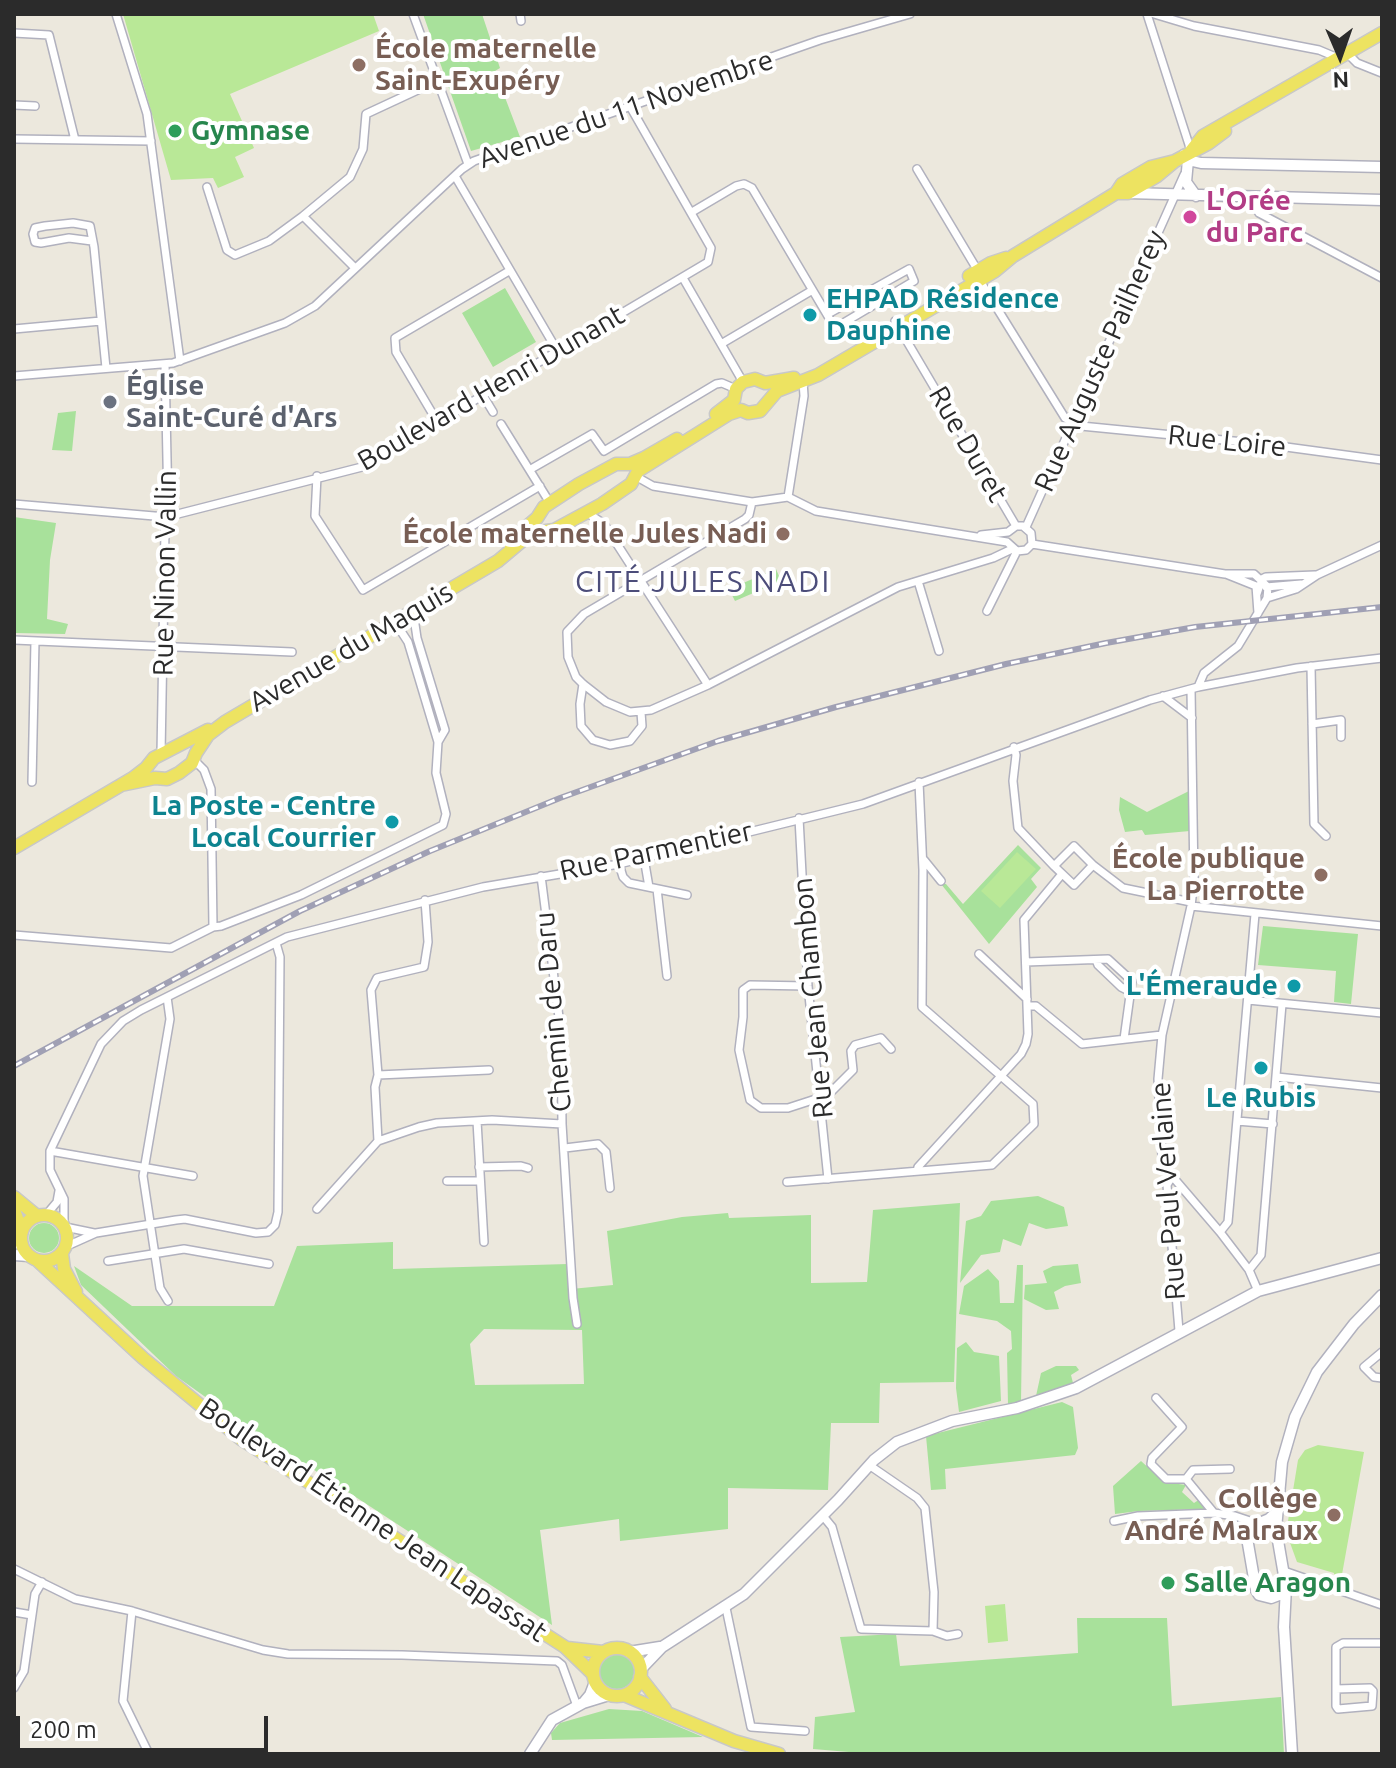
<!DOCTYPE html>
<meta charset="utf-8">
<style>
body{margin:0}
#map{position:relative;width:1396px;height:1768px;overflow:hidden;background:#ece8dd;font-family:Ubuntu,sans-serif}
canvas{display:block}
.frame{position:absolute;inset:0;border:16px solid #2b2b2b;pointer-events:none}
.north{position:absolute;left:1300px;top:16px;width:80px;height:80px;-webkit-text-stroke:6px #fff;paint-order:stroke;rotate:178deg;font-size:22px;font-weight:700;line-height:32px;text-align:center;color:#2b2b2b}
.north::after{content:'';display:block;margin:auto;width:28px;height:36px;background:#2b2b2b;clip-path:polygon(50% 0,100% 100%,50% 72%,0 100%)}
.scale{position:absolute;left:16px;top:1716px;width:252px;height:36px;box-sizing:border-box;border:4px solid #2b2b2b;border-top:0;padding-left:10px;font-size:24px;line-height:28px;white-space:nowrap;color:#2b2b2b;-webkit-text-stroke:6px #fff;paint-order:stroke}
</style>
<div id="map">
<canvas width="1396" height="1768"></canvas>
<div class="frame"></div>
<div class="north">N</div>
<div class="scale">200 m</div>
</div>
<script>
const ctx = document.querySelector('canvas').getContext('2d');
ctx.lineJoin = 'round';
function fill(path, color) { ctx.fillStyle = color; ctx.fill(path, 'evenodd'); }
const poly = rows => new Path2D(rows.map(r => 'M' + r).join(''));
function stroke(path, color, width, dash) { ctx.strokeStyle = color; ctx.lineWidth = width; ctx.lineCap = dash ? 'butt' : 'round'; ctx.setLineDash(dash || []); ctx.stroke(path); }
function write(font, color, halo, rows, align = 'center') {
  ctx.font = font + ' Ubuntu,sans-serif'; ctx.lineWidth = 8; ctx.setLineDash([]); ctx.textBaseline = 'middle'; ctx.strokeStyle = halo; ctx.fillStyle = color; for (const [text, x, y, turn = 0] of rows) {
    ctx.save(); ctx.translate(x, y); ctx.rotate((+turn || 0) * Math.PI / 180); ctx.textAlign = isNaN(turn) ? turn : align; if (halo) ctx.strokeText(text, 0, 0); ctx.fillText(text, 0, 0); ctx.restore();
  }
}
const green = poly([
 [423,14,482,14,500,68,495,71,520,137,471,151],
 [505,288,536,342,493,367,462,313],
 [76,411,72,451,52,450,58,413],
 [14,517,56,523,50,560,47,619,68,624,65,634,14,633],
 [776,569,781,581,735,601,729,589],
 [1189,791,1190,831,1145,835,1142,830,1125,832,1119,810,1120,797,1147,812],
 [1018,845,1041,868,1031,879,1037,887,989,944,941,884,946,884,963,904],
 [1263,926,1358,934,1351,1004,1334,1002,1336,971,1258,965],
 [1038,1196,1064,1207,1068,1226,1046,1229,1029,1223,1021,1246,1003,1239,1000,1252,981,1255,960,1283,966,1221,981,1216,991,1201],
 [960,1203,954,1382,880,1383,879,1423,831,1423,828,1490,728,1488,728,1529,620,1541,619,1519,540,1530,552,1625,239,1421,176,1376,81,1285,74,1266,132,1306,274,1306,297,1246,393,1242,393,1269,568,1264,571,1289,613,1285,607,1231,682,1217,728,1213,729,1218,811,1215,811,1283,867,1282,873,1210],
 [484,1329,582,1330,584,1384,475,1385,470,1344],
 '29 1238a15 15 0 1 1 30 0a15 15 0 1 1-30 0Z',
 [1078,1264,1081,1283,1065,1286,1054,1292,1059,1309,1046,1310,1024,1299,1025,1285,1047,1283,1043,1271,1053,1266],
 [1017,1265,1023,1265,1021,1402,1008,1405,1007,1353,1012,1349,1011,1331,997,1321,959,1314,964,1286,988,1269,999,1281,1000,1303,1014,1303],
 [966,1342,974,1352,999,1356,1001,1401,959,1412,956,1388,957,1348],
 [1056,1366,1076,1366,1079,1370,1071,1375,1073,1383,1036,1396,1041,1373],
 [1062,1402,1073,1407,1078,1448,1075,1455,945,1469,946,1489,931,1490,926,1436],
 [1141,1461,1164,1482,1186,1485,1182,1492,1194,1503,1200,1499,1206,1506,1205,1509,1139,1511,1115,1514,1113,1486],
 [1077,1618,1167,1618,1172,1706,1281,1697,1284,1754,873,1754,813,1749,815,1717,855,1712,840,1637,896,1634,900,1666,1078,1653],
 '599 1671a18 18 0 1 1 36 0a18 18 0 1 1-36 0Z',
 [609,1709,642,1711,703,1737,552,1740,551,1733,560,1723]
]);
const pitch = poly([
 [123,14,373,14,379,31,230,94,254,148,235,157,244,177,218,188,213,178,171,180],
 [1017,852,1036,869,1000,908,981,891],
 [1318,1445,1364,1452,1341,1580,1334,1578,1334,1573,1297,1562,1289,1540,1288,1521,1298,1460,1305,1450],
 [1005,1604,1008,1641,988,1643,985,1606]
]);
const street = poly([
 [116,14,147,114,180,361],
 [413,14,468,164],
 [520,14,521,21],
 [1147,14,1191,151],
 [1154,14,1194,26,1319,50,1338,58],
 [14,33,49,35,75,140],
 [1347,53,1357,63,1382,73],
 [14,105,35,106],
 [14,139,151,141],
 [917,169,978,271,982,284,1065,418,1072,422,1081,426,1264,444,1382,460],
 [455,176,558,352],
 [207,187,227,250,235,255,269,241,303,216,355,268],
 [1248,197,1259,213,1382,278],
 [692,212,736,186,744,184,752,188,835,328,914,281,909,269,828,314],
 [303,216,350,177,363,149,366,114,437,81],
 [92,241,69,238,41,243,35,242,33,234,35,228,45,226,73,223,90,226,94,247,106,368],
 [683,278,743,382],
 [895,321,1016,526],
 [14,329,101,321],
 [721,344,811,291],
 [14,376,173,363,285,323,315,306,462,169,474,161,820,40,910,14],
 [484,397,493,412],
 [438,423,396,352,395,338,509,271],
 [501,424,550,503],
 [531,469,592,434,604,451,716,384,722,383,736,389],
 [317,476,315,516,363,590,540,486],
 [637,477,653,486,752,502,788,497,816,511,1007,542,1017,551,1026,550,1032,544,1225,574,1254,574,1268,587,1267,598],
 [788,497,804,396,803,381],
 [752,502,749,515,745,519,584,614,567,632,568,657,576,677,583,684,606,702,630,712,651,710,708,685,898,587,993,558,1012,549],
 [14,504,166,517,362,467,708,262,711,248,631,108],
 [586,512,604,524,708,685],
 [1026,527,1184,175],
 [981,535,1008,532,1016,526,1023,526,1031,533,1032,544],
 [1226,574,1256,586,1258,613],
 [918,581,939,651],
 [1266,587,1301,584],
 [1257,594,1262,579,1266,577,1315,575],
 [413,611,417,638,445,730,438,742],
 [987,611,1017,551],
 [14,640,292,652],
 [1311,666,1314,824,1326,836],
 [583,684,580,704,581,726,593,740,610,745,630,741,642,726,641,712],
 [1198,687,1204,673,1238,646,1267,598,1296,589,1317,575,1382,545],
 [1191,689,1194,880,1191,906,1162,1035,1158,1079,1162,1156,1172,1176,1220,1232,1249,1270,1258,1291],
 [1163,696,1192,718],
 [1312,724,1341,720,1341,737],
 [1014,747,1016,755,1013,781,1018,828,1054,866],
 [161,754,165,530,168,507,165,364],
 [32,782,35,641],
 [799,818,808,986,828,1179],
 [1074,846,1093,865,1074,885,1054,866,1074,846],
 [644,858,649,887],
 [924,860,941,881],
 [619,864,623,877,629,883,687,895],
 [1093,865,1123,888,1191,902],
 [541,876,561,1033,562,1124,573,1298,577,1324],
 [657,889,667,976],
 [1191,906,1382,926],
 [213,927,221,926,301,895,443,825,446,814,436,773,438,742,408,642,395,622],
 [14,935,171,948,213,927,211,789,204,770,194,760],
 [979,954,1027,999],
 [1096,960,1098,965,1121,987,1129,991],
 [1026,962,1108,959,1132,981,1124,1039],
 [808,986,750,985,743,990,743,1017,739,1050,750,1100,761,1108,788,1108,828,1095,853,1070,851,1051,855,1045,881,1038,891,1049],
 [167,997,170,1019,143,1176,160,1288,168,1301],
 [1248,1000,1382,1013],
 [1027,1006,1036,1006,1082,1044,1162,1035],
 [378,1075,489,1070],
 [1277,1077,1382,1088],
 [477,1121,484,1242],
 [1237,1121,1273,1124],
 [378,1141,375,1087,378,1075,371,990,377,978,424,967,428,942,425,900],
 [565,1148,598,1144,606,1152,610,1188],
 [50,1151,193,1176],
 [479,1167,521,1166,528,1168],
 [917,1171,918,1167,1021,1054,1026,1044,1028,1034,1024,920,1062,874],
 [1172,1176,1167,1185,1179,1331],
 [447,1181,479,1181],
 [787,1182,992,1165,1034,1124,1033,1104,922,1007,923,870,919,782],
 [317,1209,378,1141,419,1127,437,1123,492,1120,562,1124],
 [46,1215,57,1202,59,1191],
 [64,1225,64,1199,50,1170,50,1151,101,1044,123,1021,141,1010,287,937,483,887,619,864,863,804,1150,700,1198,687,1297,668,1382,658],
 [65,1227,94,1233],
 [1220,1232,1228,1222,1255,914],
 [67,1246,96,1233,176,1220,185,1219,256,1233,268,1232,275,1225,278,1212,280,957,276,943],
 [108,1261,184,1249,269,1264],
 [1249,1270,1261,1255,1282,1004],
 [1382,1352,1364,1367,1374,1377,1382,1378],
 [1156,1398,1182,1427,1152,1458,1151,1464,1166,1479,1186,1479,1214,1513],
 [1186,1479,1193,1470,1230,1469],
 [823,1516,832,1527,861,1629,933,1631,934,1592,925,1508,917,1498,869,1465],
 [1114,1521,1138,1516,1214,1513,1235,1516,1256,1523],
 [14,1569,75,1599,132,1611,263,1650,288,1654,402,1655,557,1661,562,1665,577,1706],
 [1284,1571,1382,1605],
 [726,1608,751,1727,805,1731],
 [132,1611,123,1701,149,1754],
 [14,1612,32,1615],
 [933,1631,947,1636,958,1634],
 [14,1688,24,1671,35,1594,42,1582],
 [1336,1689,1370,1688,1373,1691,1372,1706,1338,1709,1336,1706,1336,1647,1343,1643,1382,1643]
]);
const secondary = poly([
 [1184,155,1188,160,1186,182,1196,196],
 [1188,160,1201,163,1382,167],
 [1128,193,1382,200],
 [14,1244,21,1238],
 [14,1255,29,1256],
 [1278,1511,1269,1519,1250,1527,1247,1538,1256,1590,1259,1595,1271,1598,1284,1593],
 [629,1652,660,1647],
 [640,1670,662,1647,744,1594,838,1500,874,1460,897,1442,952,1421,1017,1408,1076,1388,1258,1291,1382,1258],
 [585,1701,590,1695,595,1682],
 [530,1754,552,1720,583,1703,609,1695],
 [1292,1754,1284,1627,1286,1587,1276,1529,1282,1462,1295,1417,1317,1372,1354,1324,1382,1295]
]);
const primary = poly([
 [1191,151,1203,136,1382,33],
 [1116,193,1128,193,1157,176,1175,161,1209,143,1225,131],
 [969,276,991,263,1006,258],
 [716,414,734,400,736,389,743,382,755,379,765,383,794,378],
 [509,542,537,518,544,507,579,484,616,464,630,464,644,458,677,439],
 [121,785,155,778,167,779,179,773,192,763,196,753,208,735,225,722,498,561,523,540,539,532,554,530,602,504,631,484,638,471,729,414,741,410,748,413,760,411,777,391,818,375,995,271,1013,256,1116,193,1122,184,1151,167,1175,161],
 [14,848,133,778,146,768,154,758,208,730],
 [14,1197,37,1216],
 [14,1210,22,1232],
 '21 1238a23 23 0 1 1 46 0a23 23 0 1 1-46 0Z',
 [62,1254,64,1269,76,1292],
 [38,1261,143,1358,241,1439,565,1647,593,1674],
 [567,1648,603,1652],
 '593 1672a24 24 0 1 1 48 0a24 24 0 1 1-48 0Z',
 [640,1677,665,1709],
 [624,1695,734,1741,779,1754]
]);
const rail = poly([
 [14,1066,300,911,430,851,560,798,718,741,836,707,1006,664,1106,643,1195,627,1382,607]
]);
const markers = [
 [359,65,8,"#8d6e63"],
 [175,131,8,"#2e9e5b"],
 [1190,217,8,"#d1479c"],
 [810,315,8,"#0f9aa8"],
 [110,402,8,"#6b7280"],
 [783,534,8,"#8d6e63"],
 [392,822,8,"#0f9aa8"],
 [1321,875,8,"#8d6e63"],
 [1294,986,8,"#0f9aa8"],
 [1261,1068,8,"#0f9aa8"],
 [1334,1515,8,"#8d6e63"],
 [1168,1583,8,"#2e9e5b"]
];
const educationNames = [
 ["École maternelle",375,49,"left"],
 ["Saint-Exupéry",375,81,"left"],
 ["École maternelle Jules Nadi",767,534],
 ["École publique",1305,859],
 ["La Pierrotte",1305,891],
 ["Collège",1318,1499],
 ["André Malraux",1318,1531]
];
const streetNames = [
 ["Avenue du 11 Novembre",626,109,-19],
 ["Rue Auguste Pailherey",1100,361,-66],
 ["Boulevard Henri Dunant",491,388,-30],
 ["Rue Loire",1227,441,6],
 ["Rue Duret",968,444,60],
 ["Rue Ninon Vallin",165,573,-89],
 ["Avenue du Maquis",351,647,-30],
 ["Rue Parmentier",656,851,-12],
 ["Rue Jean Chambon",813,998,-95],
 ["Chemin de Daru",553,1012,-95],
 ["Rue Paul Verlaine",1168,1191,-94],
 ["Boulevard Étienne Jean Lapassat",373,1520,34]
];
const leisureNames = [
 ["Gymnase",191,131],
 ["Salle Aragon",1184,1583]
];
const hotelNames = [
 ["L'Orée",1206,201],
 ["du Parc",1206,233]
];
const cultureNames = [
 ["EHPAD Résidence",826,299,"left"],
 ["Dauphine",826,331,"left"],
 ["La Poste - Centre",376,806],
 ["Local Courrier",376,838],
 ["L'Émeraude",1278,986],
 ["Le Rubis",1261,1098,"center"]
];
const worshipNames = [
 ["Église",126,386],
 ["Saint-Curé d'Ars",126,418]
];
const neighbourhoodNames = [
 ["CITÉ JULES NADI",703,582]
];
fill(green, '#a8e19b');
fill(pitch, '#b9e897');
stroke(street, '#b1b1be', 10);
stroke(secondary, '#b1b1be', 13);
stroke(primary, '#c8c8c8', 15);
stroke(street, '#fff', 7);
stroke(secondary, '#fff', 10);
stroke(primary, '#ede361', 12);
stroke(rail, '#a0a0b4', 6);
stroke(rail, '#fff', 3, [9]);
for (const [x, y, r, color] of markers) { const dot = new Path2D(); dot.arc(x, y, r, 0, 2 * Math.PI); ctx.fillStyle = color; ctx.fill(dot); stroke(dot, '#fff', 3); }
write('bold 28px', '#785e54', '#fff', educationNames, 'right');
write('28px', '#2b2b2b', '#fff', streetNames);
write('bold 28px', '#27864d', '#fff', leisureNames, 'left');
write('bold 28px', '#b23c85', '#fff', hotelNames, 'left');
write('bold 28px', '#0d838f', '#fff', cultureNames, 'right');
write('bold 28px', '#5b616d', '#fff', worshipNames, 'left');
ctx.letterSpacing = '2px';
write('30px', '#4c4d7a', '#fff', neighbourhoodNames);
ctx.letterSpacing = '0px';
</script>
